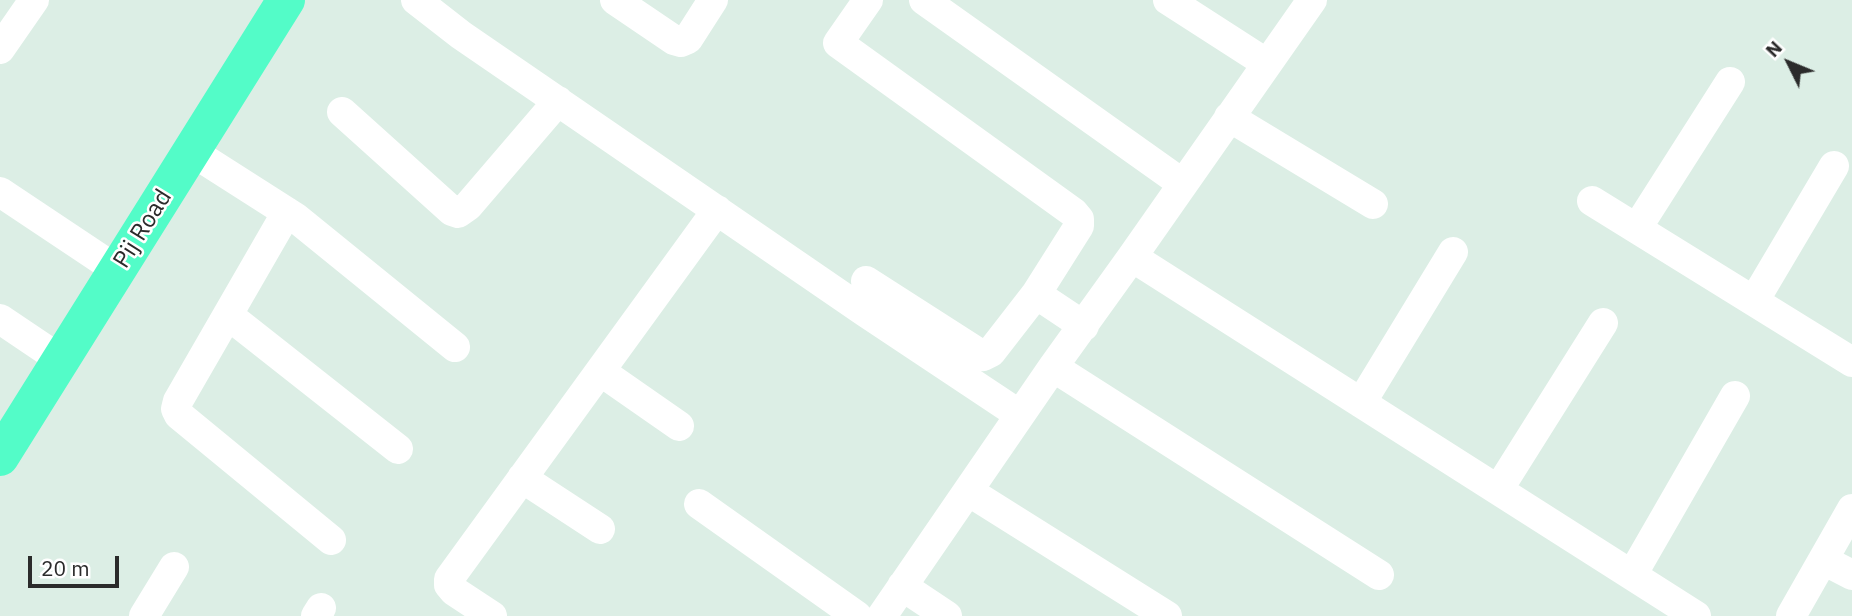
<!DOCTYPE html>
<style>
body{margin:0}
#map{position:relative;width:1852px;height:616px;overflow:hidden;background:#dceee5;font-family:"IBM Plex Sans",sans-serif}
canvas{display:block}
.north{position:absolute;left:1754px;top:28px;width:70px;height:70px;-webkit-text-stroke:5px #fff;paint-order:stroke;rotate:313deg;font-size:19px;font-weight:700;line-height:28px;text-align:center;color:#2b2b2b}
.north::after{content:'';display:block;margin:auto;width:24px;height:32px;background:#2b2b2b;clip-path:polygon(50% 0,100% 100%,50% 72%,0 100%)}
.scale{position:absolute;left:28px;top:556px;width:91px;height:32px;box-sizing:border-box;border:4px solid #2b2b2b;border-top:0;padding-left:9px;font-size:21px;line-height:24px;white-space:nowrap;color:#2b2b2b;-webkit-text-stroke:5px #fff;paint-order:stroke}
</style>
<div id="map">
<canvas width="1852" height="616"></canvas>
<div class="north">N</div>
<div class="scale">20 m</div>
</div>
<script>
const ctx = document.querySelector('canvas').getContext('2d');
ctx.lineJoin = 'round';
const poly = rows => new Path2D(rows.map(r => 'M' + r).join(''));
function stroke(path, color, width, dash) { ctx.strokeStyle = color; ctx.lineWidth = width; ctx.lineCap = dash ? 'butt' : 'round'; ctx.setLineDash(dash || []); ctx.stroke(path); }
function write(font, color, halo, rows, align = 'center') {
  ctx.font = font + ' "IBM Plex Sans",sans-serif'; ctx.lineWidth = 5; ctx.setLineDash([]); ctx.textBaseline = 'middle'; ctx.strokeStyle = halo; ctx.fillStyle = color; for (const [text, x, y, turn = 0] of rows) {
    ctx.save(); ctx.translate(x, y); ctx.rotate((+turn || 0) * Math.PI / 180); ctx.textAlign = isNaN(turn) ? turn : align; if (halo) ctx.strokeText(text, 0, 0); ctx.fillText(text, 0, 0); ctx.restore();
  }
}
const minor = poly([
 [416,0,461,35,865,312,1020,415],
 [615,0,674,40,681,42,688,39,713,0],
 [924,0,1183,184],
 [1168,0,1266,63],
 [0,49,34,0],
 [342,112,452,211,458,213,468,206,558,101],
 [1229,117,1373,204],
 [191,151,296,218,455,347],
 [0,192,117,270],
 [1592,201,1852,362],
 [287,212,178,401,176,409,179,415,331,540],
 [1637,228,1730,82],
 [1132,257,1696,616],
 [866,281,983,356,991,352,1036,294,1079,226,1079,219,1074,213,838,43,868,0],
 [1036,294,1084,326],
 [1754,301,1834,166],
 [228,315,398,449],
 [0,319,61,360],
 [1053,367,1379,575],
 [600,371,679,426],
 [1361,403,1453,252],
 [522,478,600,529],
 [1498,490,1603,323],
 [968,491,1167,616],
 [699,504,857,616],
 [1823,560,1852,575],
 [1632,575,1735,396],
 [902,586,947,616],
 [144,616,174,567],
 [316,616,321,608],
 [492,616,454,591,449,585,449,579,717,210],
 [882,616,1053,367,1132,257,1312,0],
 [1791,616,1852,509]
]);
const primary = poly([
 [0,457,286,0]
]);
const streetNames = [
 ["Pij Road",143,229,-58]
];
stroke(minor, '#fff', 30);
stroke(primary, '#53fcc8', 38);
write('24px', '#2b2b2b', '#fff', streetNames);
</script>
